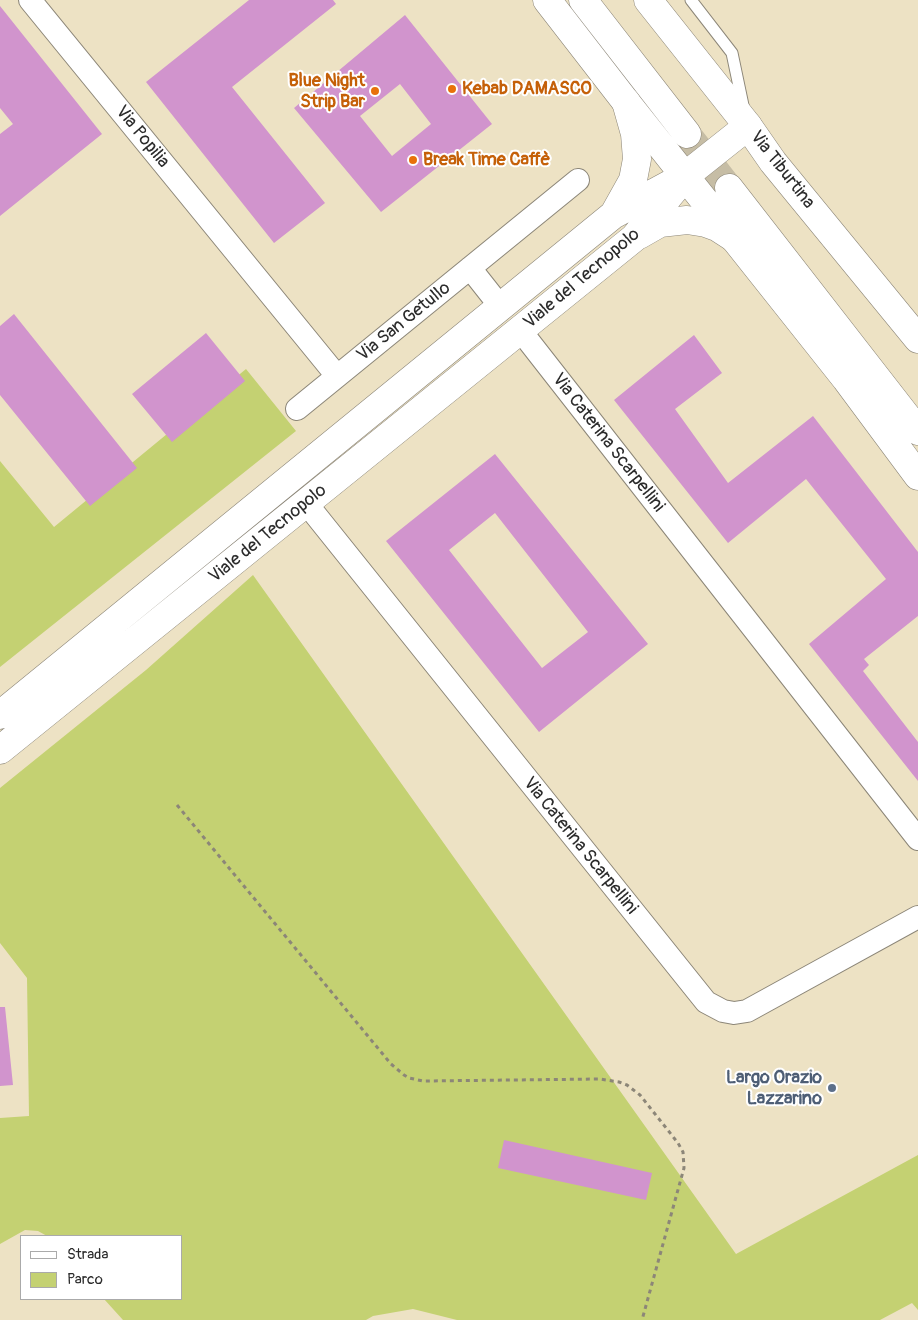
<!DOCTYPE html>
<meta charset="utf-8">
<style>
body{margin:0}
#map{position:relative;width:918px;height:1320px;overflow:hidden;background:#ede2c4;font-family:Pangolin,sans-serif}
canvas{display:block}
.legend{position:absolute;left:20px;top:1235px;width:162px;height:65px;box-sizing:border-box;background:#fff;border:1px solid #aaa;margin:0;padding:6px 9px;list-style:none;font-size:15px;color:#2b2b2b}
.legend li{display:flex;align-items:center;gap:10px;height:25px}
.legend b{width:25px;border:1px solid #aaa}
</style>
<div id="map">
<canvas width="918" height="1320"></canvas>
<ul class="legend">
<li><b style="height:6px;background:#fff"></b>Strada</li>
<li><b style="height:14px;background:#c4d172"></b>Parco</li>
</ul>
</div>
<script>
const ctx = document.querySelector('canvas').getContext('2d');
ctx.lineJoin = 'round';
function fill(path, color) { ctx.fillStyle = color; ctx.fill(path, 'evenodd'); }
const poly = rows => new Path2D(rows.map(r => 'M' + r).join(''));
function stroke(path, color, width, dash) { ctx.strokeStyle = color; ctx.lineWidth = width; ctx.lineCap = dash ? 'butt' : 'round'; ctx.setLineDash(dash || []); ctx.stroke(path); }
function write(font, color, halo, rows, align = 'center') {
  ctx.font = font + ' Pangolin,sans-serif'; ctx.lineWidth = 4; ctx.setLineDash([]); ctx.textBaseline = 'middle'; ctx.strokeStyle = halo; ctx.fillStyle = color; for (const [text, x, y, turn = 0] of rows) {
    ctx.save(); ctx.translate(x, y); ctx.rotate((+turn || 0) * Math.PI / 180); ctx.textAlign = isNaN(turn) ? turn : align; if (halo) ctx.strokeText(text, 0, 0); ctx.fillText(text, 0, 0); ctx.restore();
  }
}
const green = poly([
 [246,369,296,431,0,667,0,461,54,527],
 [253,575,736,1254,918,1155,918,1310,912,1303,880,1320,457,1320,413,1309,373,1316,366,1320,123,1320,104,1299,181,1299,181,1236,47,1236,38,1231,25,1230,0,1244,0,1118,29,1116,27,978,0,943,0,788,146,670]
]);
const building = poly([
 [249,0,333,0,336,4,232,87,325,203,274,243,146,82],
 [0,6,102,134,0,216,0,134,13,124,0,108],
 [405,15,492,124,381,212,294,108],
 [400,84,431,124,392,156,360,116],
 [14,314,137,468,90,506,0,395,0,326],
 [206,333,245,381,172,442,132,394],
 [694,335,722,373,675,409,728,483,813,416,918,552,918,616,864,659,869,665,863,671,918,742,918,781,809,644,886,579,806,479,728,543,614,400],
 [495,454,648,644,539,732,386,541],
 [495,513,588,632,542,668,449,550],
 [0,1007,5,1007,13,1085,0,1086],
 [504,1140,652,1173,646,1200,498,1168]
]);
const primaryTunnel = poly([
 [687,134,729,188]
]);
const path = poly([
 [177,805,391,1064,404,1075,409,1078,423,1081,600,1079,619,1082,627,1085,640,1095,678,1143,683,1152,684,1168,642,1320]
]);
const service = poly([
 [691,0,732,53,744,110]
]);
const minor = poly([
 [30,0,337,376],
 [470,268,500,306],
 [520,330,918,839],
 [297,409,578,180],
 [306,503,706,1002,723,1011,734,1013,747,1011,918,917]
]);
const secondary = poly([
 [614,214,633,180,637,159,635,134,626,102],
 [639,235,660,223,687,220,706,223,717,227,734,238],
 [0,715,613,215,685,176,748,126],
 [0,750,634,238,678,185]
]);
const primary = poly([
 [547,0,626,102,846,379,918,476],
 [583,0,687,134],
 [648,0,748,126,773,162,918,339],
 [729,188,918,431]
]);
const markers = [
 [452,89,5,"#e8710a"],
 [375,91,5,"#e8710a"],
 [413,160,5,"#e8710a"],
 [832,1088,5,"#5c6f8a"]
];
const foodNames = [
 ["Blue Night",365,81,"right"],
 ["Strip Bar",365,102,"right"],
 ["Kebab DAMASCO",462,89],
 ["Break Time Caffè",423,160]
];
const streetNames = [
 ["Via Popilia",142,137,51],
 ["Via Tiburtina",782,170,52],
 ["Viale del Tecnopolo",582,279,-40],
 ["Via San Getullo",404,322,-39],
 ["Via Caterina Scarpellini",608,443,52],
 ["Viale del Tecnopolo",268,534,-39],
 ["Via Caterina Scarpellini",580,846,51]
];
const serviceNames = [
 ["Largo Orazio",822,1078],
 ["Lazzarino",822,1099]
];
fill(green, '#c4d172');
fill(building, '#d194cd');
stroke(primaryTunnel, '#c6bda5', 28, [28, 14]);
stroke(service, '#8c8678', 13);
stroke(minor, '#8c8678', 24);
stroke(secondary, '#8c8678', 29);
stroke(primary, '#8c8678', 29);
stroke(path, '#8c8678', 3, [4, 4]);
stroke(service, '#fff', 11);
stroke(minor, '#fff', 22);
stroke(secondary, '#fff', 28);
stroke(primary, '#fff', 28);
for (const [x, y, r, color] of markers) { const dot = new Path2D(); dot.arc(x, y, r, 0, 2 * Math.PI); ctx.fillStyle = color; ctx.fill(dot); stroke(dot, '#fff', 2); }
write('bold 18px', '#c56008', '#fff', foodNames, 'left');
write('18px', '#2b2b2b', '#fff', streetNames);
write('bold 18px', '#4e5e75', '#fff', serviceNames, 'right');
</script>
